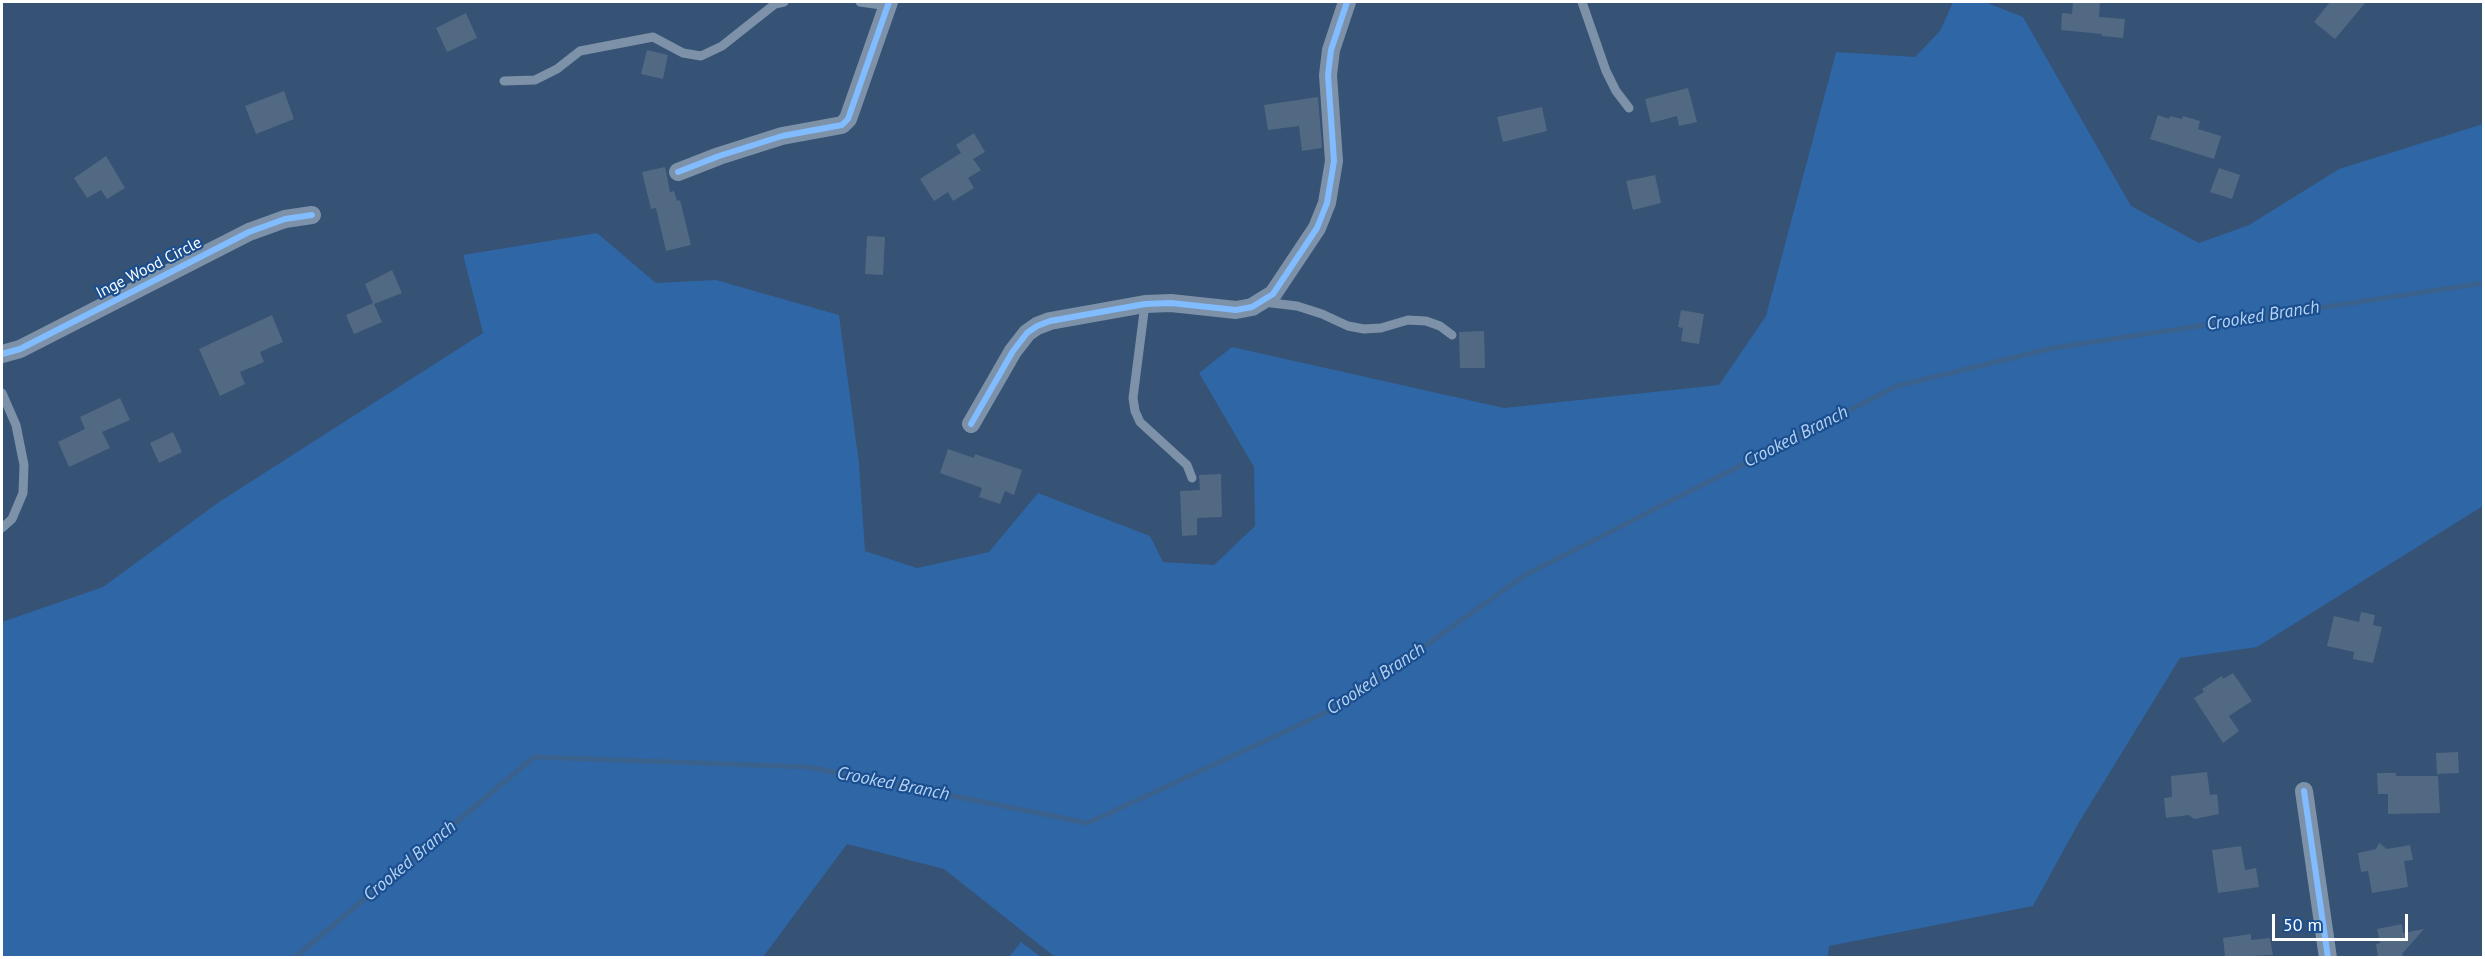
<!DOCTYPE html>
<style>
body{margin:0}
#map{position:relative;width:2485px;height:959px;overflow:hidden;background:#365274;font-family:"PT Sans",sans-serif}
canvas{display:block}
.frame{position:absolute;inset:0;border:3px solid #fff;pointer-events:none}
.scale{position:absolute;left:2272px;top:914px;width:136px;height:27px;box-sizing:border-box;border:3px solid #fff;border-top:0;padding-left:8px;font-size:18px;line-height:21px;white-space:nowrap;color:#fff;-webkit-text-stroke:4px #1b4f8f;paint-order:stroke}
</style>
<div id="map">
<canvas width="2485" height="959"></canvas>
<div class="frame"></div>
<div class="scale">50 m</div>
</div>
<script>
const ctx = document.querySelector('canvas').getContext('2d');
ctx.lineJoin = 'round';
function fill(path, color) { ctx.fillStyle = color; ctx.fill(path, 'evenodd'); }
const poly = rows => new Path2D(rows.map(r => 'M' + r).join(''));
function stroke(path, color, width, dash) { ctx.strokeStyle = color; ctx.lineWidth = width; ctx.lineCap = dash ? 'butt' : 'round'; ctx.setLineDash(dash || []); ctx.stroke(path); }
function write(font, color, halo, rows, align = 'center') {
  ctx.font = font + ' "PT Sans",sans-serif'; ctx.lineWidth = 4.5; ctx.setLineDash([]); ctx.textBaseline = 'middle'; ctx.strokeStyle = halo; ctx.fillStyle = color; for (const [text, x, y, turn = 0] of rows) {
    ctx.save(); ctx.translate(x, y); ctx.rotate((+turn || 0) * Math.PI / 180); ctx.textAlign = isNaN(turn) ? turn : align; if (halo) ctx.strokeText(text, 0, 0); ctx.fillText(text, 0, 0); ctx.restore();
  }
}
const green = poly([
 [1953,2,1985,2,2023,17,2131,206,2199,243,2249,225,2339,169,2483,124,2483,506,2257,647,2180,658,2078,824,2033,906,1829,946,1828,957,1055,957,944,869,847,844,763,957,2,957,2,622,103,587,219,502,483,333,463,255,597,233,656,283,716,280,839,315,859,463,865,551,917,568,989,552,1038,493,1150,536,1163,562,1214,565,1255,526,1254,467,1199,373,1232,347,1504,408,1719,385,1766,316,1836,52,1915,57,1940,31],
 [1021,942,1041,957,1009,957]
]);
const stream = poly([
 [294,958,534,757,809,767,1088,823,1340,706,1525,575,1897,386,2053,348,2484,283]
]);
const building = poly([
 [2073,2,2100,2,2099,17,2125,19,2123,38,2102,36,2102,34,2061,30,2062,13,2072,14],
 [2330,2,2366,2,2335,39,2314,22],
 [466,13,477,38,447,52,436,28],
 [647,50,668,55,663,79,641,74],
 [1688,88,1697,122,1679,126,1677,116,1651,123,1645,99],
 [284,91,294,119,256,134,245,106],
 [1318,97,1322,148,1302,151,1299,126,1268,130,1264,105],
 [1542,107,1547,131,1503,142,1497,117],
 [2158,115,2169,119,2170,116,2182,119,2183,116,2200,121,2198,129,2221,136,2214,159,2150,139],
 [974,133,985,152,973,159,981,170,968,178,974,188,953,201,948,192,934,201,920,179,961,153,956,145],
 [106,156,125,188,107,199,101,190,87,198,74,178],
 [665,167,670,192,674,191,677,201,680,200,691,245,666,251,656,208,651,209,642,172],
 [2219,168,2240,175,2232,199,2210,192],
 [1655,175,1661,203,1633,210,1626,181],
 [867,236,885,237,883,275,865,274],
 [392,270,402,293,374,304,382,322,354,334,346,315,373,303,365,284],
 [1681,310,1704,314,1699,344,1681,341,1683,328,1678,327],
 [272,315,283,342,260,352,264,362,240,372,245,384,220,396,199,349],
 [1484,331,1485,368,1460,368,1459,332],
 [120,398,130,420,102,432,110,448,69,467,58,442,85,429,80,417],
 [173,432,182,452,159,463,150,443],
 [948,449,974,458,975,454,1022,470,1014,495,1005,491,1000,504,979,497,982,488,940,473],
 [1221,474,1222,517,1197,518,1197,535,1182,536,1180,491,1200,490,1199,475],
 [2361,612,2375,615,2373,625,2382,627,2373,663,2353,659,2354,652,2327,646,2334,616,2359,622],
 [2233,673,2252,701,2229,716,2239,731,2223,743,2194,698,2204,692,2202,689,2222,676,2223,679],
 [2458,752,2459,773,2437,774,2436,753],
 [2207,772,2210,795,2217,794,2219,814,2194,819,2189,815,2166,818,2164,798,2172,797,2171,776],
 [2377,773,2396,773,2396,776,2438,776,2440,813,2388,814,2388,794,2378,794],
 [2379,843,2387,849,2410,845,2413,860,2404,861,2408,887,2372,893,2368,871,2361,872,2358,853,2376,849],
 [2241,846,2245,870,2256,868,2259,887,2218,893,2212,850],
 [2402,924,2403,933,2424,929,2402,954,2403,957,2378,957,2376,944,2380,943,2377,929],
 [2251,934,2251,940,2270,938,2273,955,2225,957,2223,938]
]);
const service = poly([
 [860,2,888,6],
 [1582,2,1606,71,1616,91,1629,108],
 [504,81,535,80,557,69,580,51,653,37,683,53,701,56,722,46,775,4,784,2],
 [1263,302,1297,306,1322,314,1348,326,1364,329,1381,328,1408,320,1426,321,1440,326,1452,335],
 [1145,304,1133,398,1135,411,1140,422,1187,465,1192,478],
 [2,393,16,425,24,465,23,493,12,519,2,528]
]);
const minor = poly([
 [678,172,719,156,782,136,842,125,848,119,889,2],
 [2,354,20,349,249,232,285,219,312,215],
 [971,424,1013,351,1027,333,1037,326,1050,321,1145,304,1171,303,1236,310,1252,307,1273,294,1317,228,1327,203,1334,161,1328,75,1331,50,1347,2],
 [2304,791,2328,958]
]);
const cycleway = poly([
 [678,172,719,156,782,136,842,125,848,119,889,2],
 [2,354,20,349,249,232,285,219,312,215],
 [971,424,1013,351,1027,333,1037,326,1050,321,1145,304,1171,303,1236,310,1252,307,1273,294,1317,228,1327,203,1334,161,1328,75,1331,50,1347,2],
 [2304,791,2328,958]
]);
const streetNames = [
 ["Inge Wood Circle",149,268,-27]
];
const waterNames = [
 ["Crooked Branch",2263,316,-9],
 ["Crooked Branch",1796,437,-27],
 ["Crooked Branch",1376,679,-34],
 ["Crooked Branch",893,784,11],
 ["Crooked Branch",410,861,-40]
];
fill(green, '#2f66a5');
stroke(stream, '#3b618d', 5);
fill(building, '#526984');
stroke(service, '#7d92a8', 9);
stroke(minor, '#7d92a8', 18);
stroke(cycleway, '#80bcff', 6);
write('16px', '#fff', '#1b4f8f', streetNames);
write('italic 18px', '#b5d3f5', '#1b4f8f', waterNames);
</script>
